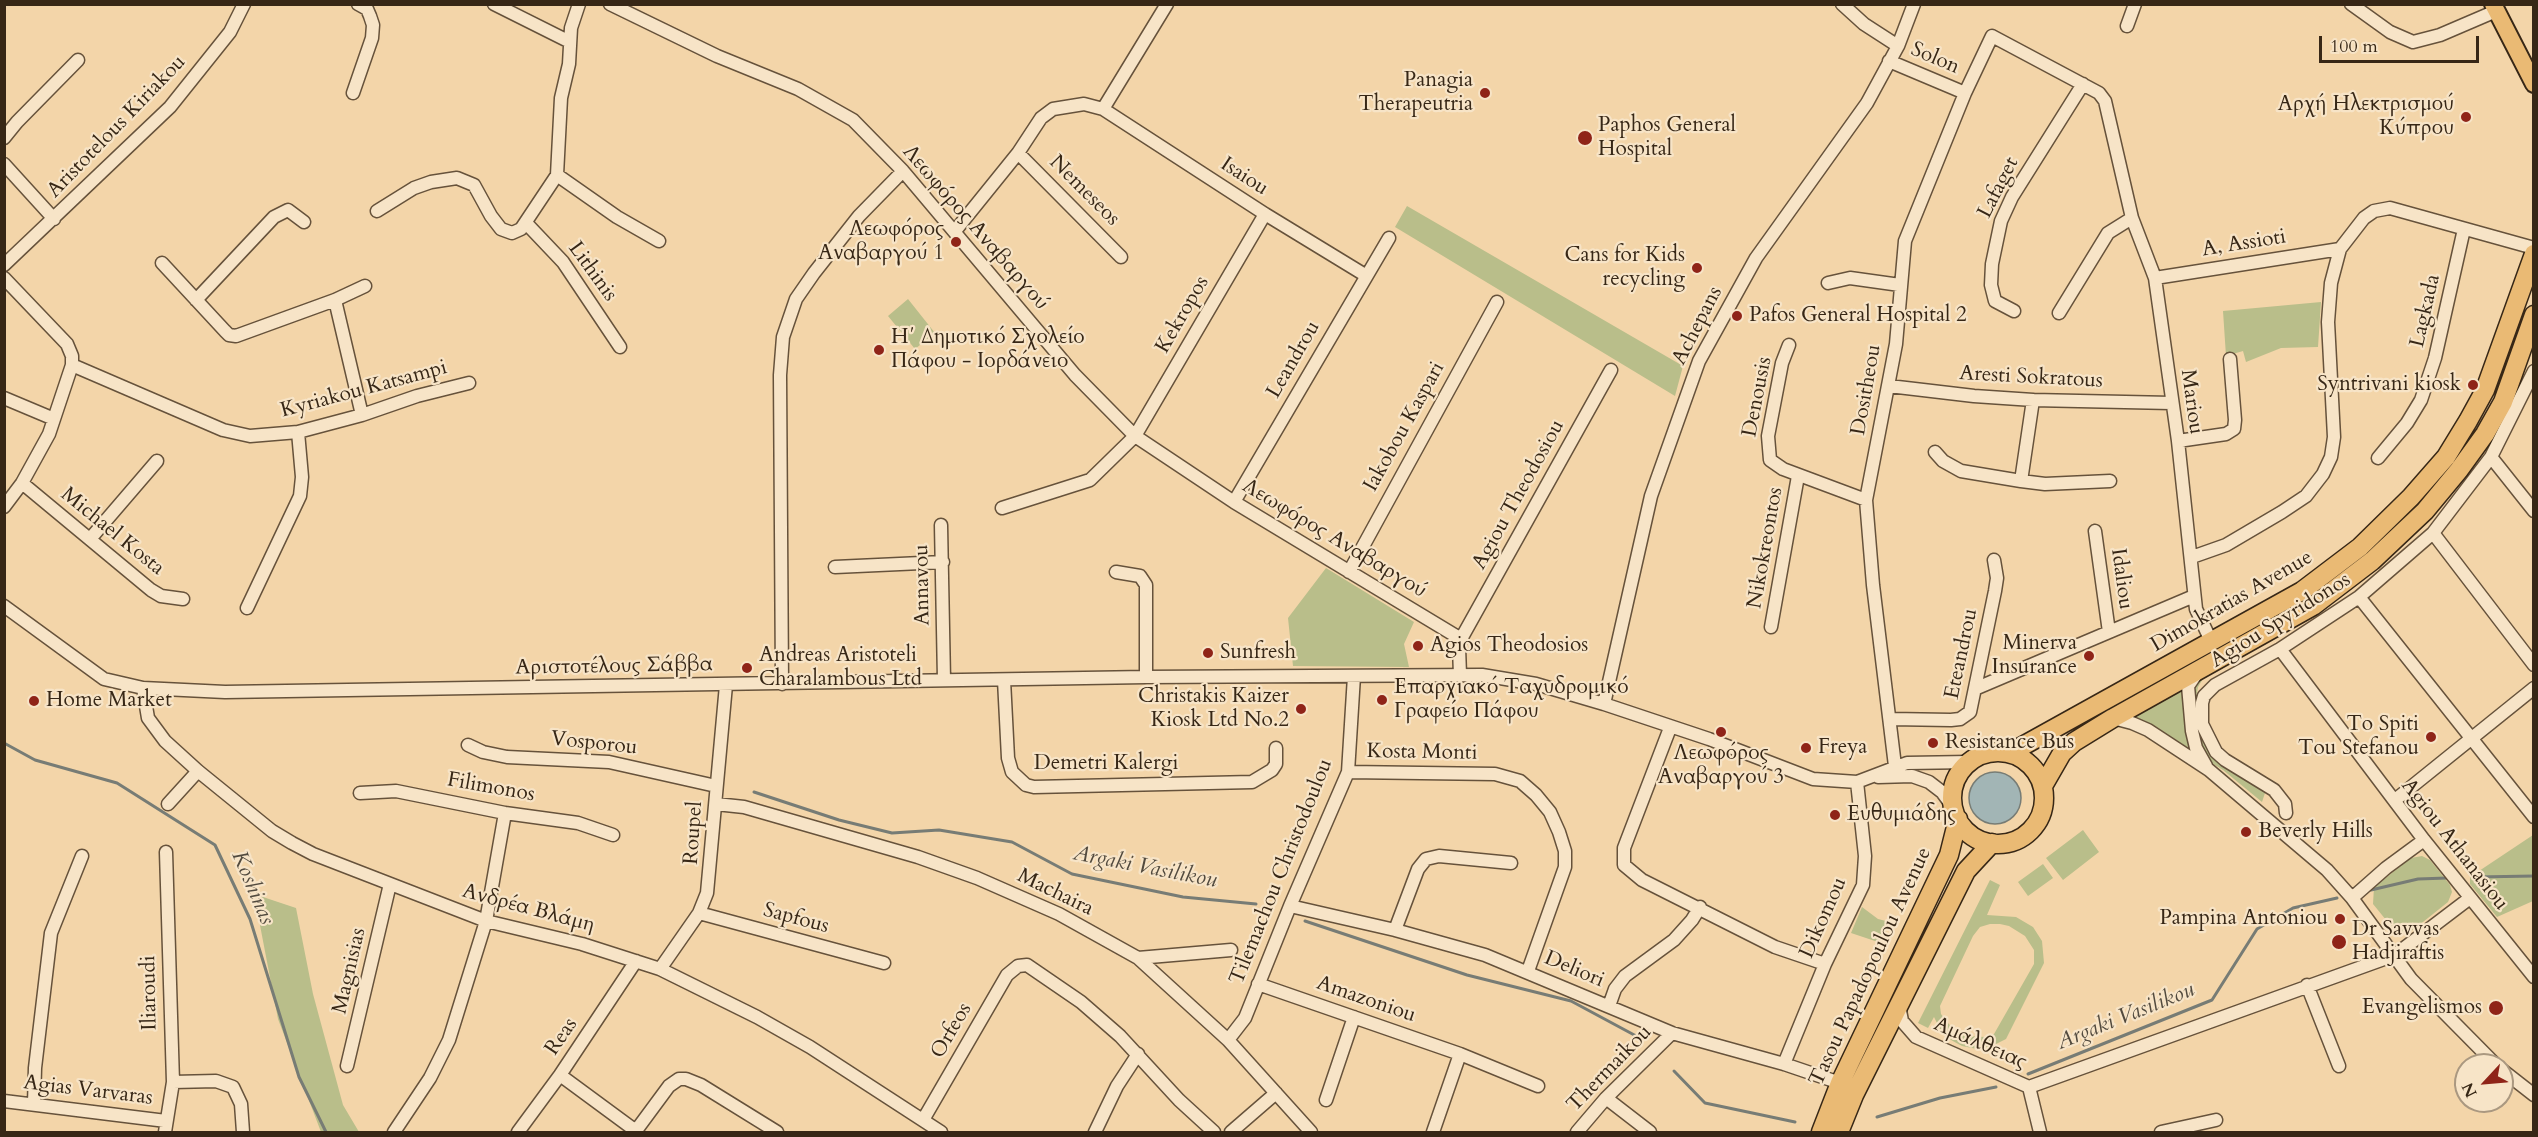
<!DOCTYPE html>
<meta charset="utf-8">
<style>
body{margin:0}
#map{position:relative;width:2538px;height:1137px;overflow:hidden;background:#f3d5a9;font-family:Cardo,serif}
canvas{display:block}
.frame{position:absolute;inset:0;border:6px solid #372716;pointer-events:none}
.north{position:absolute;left:2454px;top:1053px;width:60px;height:60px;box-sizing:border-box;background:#f7e4c7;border:2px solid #aa9880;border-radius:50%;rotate:244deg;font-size:16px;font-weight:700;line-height:24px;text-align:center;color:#372716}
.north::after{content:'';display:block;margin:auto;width:21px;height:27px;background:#8f2418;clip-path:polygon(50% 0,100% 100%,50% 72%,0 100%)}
.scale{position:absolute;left:2319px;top:36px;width:160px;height:27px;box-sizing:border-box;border:3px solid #372716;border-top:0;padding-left:8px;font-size:18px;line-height:21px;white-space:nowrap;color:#372716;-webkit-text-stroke:4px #f7e4c7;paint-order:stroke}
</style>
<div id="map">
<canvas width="2538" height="1137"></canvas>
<div class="frame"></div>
<div class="north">N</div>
<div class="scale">100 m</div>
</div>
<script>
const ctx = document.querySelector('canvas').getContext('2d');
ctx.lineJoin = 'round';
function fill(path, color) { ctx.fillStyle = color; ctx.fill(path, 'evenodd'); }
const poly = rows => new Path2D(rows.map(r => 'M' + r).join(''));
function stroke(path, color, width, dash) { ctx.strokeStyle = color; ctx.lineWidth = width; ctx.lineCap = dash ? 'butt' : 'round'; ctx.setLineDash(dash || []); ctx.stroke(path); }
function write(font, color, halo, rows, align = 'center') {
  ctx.font = font + ' Cardo,serif'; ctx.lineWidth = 4.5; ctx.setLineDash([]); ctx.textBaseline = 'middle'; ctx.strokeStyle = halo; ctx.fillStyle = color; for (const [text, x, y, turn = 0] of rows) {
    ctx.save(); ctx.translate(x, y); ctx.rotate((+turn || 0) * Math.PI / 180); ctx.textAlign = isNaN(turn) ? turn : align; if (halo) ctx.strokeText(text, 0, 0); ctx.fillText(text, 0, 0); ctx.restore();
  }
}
const green = poly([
 [1407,206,1683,366,1675,396,1395,227],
 [908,299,935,333,915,349,888,316],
 [2321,302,2318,347,2281,348,2246,362,2243,351,2226,356,2223,311],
 [1326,568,1414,622,1404,644,1409,667,1293,666,1288,618],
 [2209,669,2198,687,2196,698,2201,732,2266,790,2262,802,2223,770,2165,734,2129,717],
 [2083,830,2099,852,2063,880,2046,858],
 [2533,835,2533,901,2497,917,2470,884,2470,877],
 [2422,856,2430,860,2450,885,2452,892,2448,902,2413,930,2403,933,2395,931,2373,904,2374,887,2411,858],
 [2043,864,2053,878,2028,896,2018,882],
 [1990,880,2000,885,1987,915,2016,917,2033,927,2042,941,2044,963,2006,1039,1992,1046,1977,1049,1962,1046,1951,1040,1941,1031,1934,1017,1928,1028,1918,1023],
 [1990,924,2000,924,2009,926,2025,936,2034,950,2034,964,1994,1034,1985,1037,1965,1036,1955,1031,1948,1023,1941,1014,1940,1006,1973,936,1980,927],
 [254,894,296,908,313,994,343,1105,359,1132,321,1132,278,1019],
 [1862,907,1878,919,1890,922,1881,943,1851,933]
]);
const water = poly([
 '1969 798a26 26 0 1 1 52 0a26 26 0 1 1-52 0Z'
]);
const stream = poly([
 [4,743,35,760,117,783,215,845,250,919,299,1077,326,1132],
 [754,792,839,820,892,833,939,830,1012,842,1072,874,1183,897,1256,904],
 [2476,877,2534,876],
 [2371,890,2418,879,2447,878],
 [1305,921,1467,975,1571,1001,1638,1037],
 [1674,1071,1705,1103,1795,1122],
 [2028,1074,2212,1000,2257,929,2293,908,2337,898],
 [1877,1117,1940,1098,1996,1087]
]);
const minor = poly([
 [494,4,570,42],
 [610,4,717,56,798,89,853,120,903,171,1075,375,1135,436,1234,502,1461,639],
 [1842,4,1864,24,1898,46],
 [2351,4,2390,32,2413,42,2440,35,2496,11],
 [2127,26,2135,4],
 [1889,61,1965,93],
 [353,93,372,38,373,25,370,16,367,9,358,4],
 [1103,109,1167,4],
 [4,138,17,122,78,60],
 [1018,153,1121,257],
 [4,164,54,219],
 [557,175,617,217,659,241],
 [377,211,414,188,431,182,457,178,474,185,491,216,501,229,512,233,521,229,557,175,561,98,569,64,571,28,579,4],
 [526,223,563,262,620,347],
 [955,231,1018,153,1041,118,1053,109,1084,104,1103,109,1265,214,1365,275],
 [162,263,225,331,229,335,236,336,335,300,365,286],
 [4,265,170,107,230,32,244,4],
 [4,278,67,344,72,356,72,365,49,434,22,483,4,507],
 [2155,278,2340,249],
 [1828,283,1850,278,1900,285],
 [196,300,274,217,288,210,304,222],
 [335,300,362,415],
 [2014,311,1995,301,1991,285,1992,264,2001,221,2012,197,2083,84],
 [2059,313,2108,233,2132,218],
 [1789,345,1782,363,1768,436,1770,460,1783,469,1866,500],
 [72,365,223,430,250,436,298,432,362,415,417,396,469,383],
 [1889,386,1974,396,2033,400,2171,403],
 [4,398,54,419],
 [2178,441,2226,434,2234,429,2235,420,2230,359],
 [1935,452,1943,461,1961,471,2021,481,2045,484,2110,481],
 [2491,457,2534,511],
 [2378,458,2407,423,2421,400,2435,358,2464,229],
 [2021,481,2033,400],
 [22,483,151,590,161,596,183,599],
 [1234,502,1389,238],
 [1002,508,1090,480,1135,436,1265,214],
 [941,525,944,680],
 [2095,531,2109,632],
 [2433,533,2534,665],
 [90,539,157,461],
 [2192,557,2226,545,2282,512,2306,496,2323,474,2331,457,2334,437,2328,322,2331,283,2340,249,2364,218,2374,211,2390,208,2534,248],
 [835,567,943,562],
 [1116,572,1140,576,1146,585,1146,677],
 [1349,572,1497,302],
 [2359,597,2534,817],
 [4,606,104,679,143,688,225,692,1146,677,1482,675,1536,684,1604,704,1709,739,1813,779,1857,782,1907,763,1969,762],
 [247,608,300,496,302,477,298,432],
 [1771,627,1798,476],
 [2280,649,2424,840,2534,977],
 [2197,673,2188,686,2192,731,2196,748,2206,766],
 [1460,675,1459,647,1461,639,1611,370],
 [1004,680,1008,758,1012,772,1026,785,1034,787,1252,782,1272,770,1276,764,1276,748],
 [782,684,780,375,783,337,796,299,814,273,859,216,903,171],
 [143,688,148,718,165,741,198,771,272,831,292,843,313,854,486,921,582,944,660,969,757,1017,810,1047,941,1132],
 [1977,688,2194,596],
 [1604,704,1651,496,1699,361,1756,258,1867,103,1898,46,1914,4],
 [2113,718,2132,723,2148,730,2209,770,2327,870,2352,898,2411,979,2496,1065],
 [1891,719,1951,720,1960,719,1970,712,1995,591,1997,578,1994,560],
 [1670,728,1624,848,1624,865,1642,880,1775,947,1825,964],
 [468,745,483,752,507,757,609,762,716,786],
 [1895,766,1873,585,1866,500,1896,344,1905,241,1965,93,1992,36,2099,93,2105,101,2132,218,2155,278,2178,441,2196,609,2212,643],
 [1348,772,1495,774,1520,781,1536,795,1550,812,1559,832,1565,851,1565,867,1528,971],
 [1878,777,1912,776,1929,782,1942,792,1953,807],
 [360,793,396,791,505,813,578,823,613,835],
 [2395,800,2534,688],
 [168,804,198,771],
 [716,804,744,807,918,857,977,878,1059,914,1138,958,1228,1040,1311,1132],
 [2286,813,2285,804,2274,790,2225,760,2216,752,2202,724,2202,703,2204,696,2215,685,2280,649,2359,597,2433,533,2491,457,2534,371],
 [2352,898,2386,868,2424,840],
 [1290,906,1395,930,1485,955,1672,1033,1784,1064,1840,1083],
 [699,913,884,963],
 [1395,930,1418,869,1426,859,1439,856,1511,863],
 [1138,958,1231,950],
 [660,969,699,913,707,893,726,685],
 [1258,984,1460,1054,1538,1086],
 [2307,985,2339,1066],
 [1899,1005,1902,1021,1916,1037,2029,1087,2395,955,2470,898],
 [1609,1006,1615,989,1625,976,1674,940,1692,920,1700,907],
 [1228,1040,1245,1018,1290,906,1348,772,1354,676],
 [1784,1064,1825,964,1863,885,1865,856,1857,782],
 [347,1066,390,884],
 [2502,1070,2534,1095],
 [560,1075,636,1131],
 [173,1082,216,1081,233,1087,241,1104,243,1132],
 [2029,1087,2040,1132],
 [1606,1098,1650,1132],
 [1326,1100,1354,1017],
 [4,1101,166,1121],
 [34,1104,35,1068,51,933,82,856],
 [923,1120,1007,975,1018,966,1027,965,1081,1002,1120,1036,1179,1100,1214,1132],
 [165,1132,173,1082,166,852],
 [394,1132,430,1078,449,1040,486,921,505,813],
 [518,1132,560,1075,636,961],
 [635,1132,669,1086,679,1079,686,1079,701,1085,777,1132],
 [1095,1132,1117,1086,1138,1054],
 [1231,1132,1276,1093],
 [1433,1132,1460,1054],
 [1577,1132,1606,1098,1672,1033],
 [2161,1132,2216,1120]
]);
const major = poly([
 [2493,4,2534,84]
]);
const highway = poly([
 '1952 798a46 46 0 1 1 92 0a46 46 0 1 1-92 0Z',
 [2010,753,2302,591,2360,547,2411,497,2446,457,2468,421,2485,390,2534,254],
 [2043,786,2062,753,2074,742,2113,718,2313,606,2372,561,2425,511,2459,470,2485,434,2503,402,2534,315],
 [1821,1132,1840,1083,1949,855,1958,819],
 [1839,1132,1854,1095,1966,871,1992,843]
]);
const markers = [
 [1485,93,6,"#8f2418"],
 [2466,117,6,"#8f2418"],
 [1585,138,8,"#8f2418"],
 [956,242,6,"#8f2418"],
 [1697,268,6,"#8f2418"],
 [1737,316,6,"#8f2418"],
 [879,350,6,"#8f2418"],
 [2473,385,6,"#8f2418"],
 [1418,646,6,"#8f2418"],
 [1208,653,6,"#8f2418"],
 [2089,656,6,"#8f2418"],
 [747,668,6,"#8f2418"],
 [1382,700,6,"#8f2418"],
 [34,701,6,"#8f2418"],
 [1301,709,6,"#8f2418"],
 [1721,732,6,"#8f2418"],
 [2431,737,6,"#8f2418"],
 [1933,743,6,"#8f2418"],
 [1806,748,6,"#8f2418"],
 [1835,815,6,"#8f2418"],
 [2246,832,6,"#8f2418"],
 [2340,919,6,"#8f2418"],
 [2339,942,8,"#8f2418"],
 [2496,1008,8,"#8f2418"]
];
const streetNames = [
 ["Solon",1935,59,23],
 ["Aristotelous Kiriakou",117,127,-46],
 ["Isaiou",1244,177,33],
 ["Lafaget",1999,188,-63],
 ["Nemeseos",1084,191,45],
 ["Λεωφόρος Αναβαργού",975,228,49],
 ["A, Assioti",2244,244,-9],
 ["Lithinis",592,272,54],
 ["Lagkada",2426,311,-77],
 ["Kekropos",1183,315,-60],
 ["Achepans",1698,326,-63],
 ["Leandrou",1294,360,-60],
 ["Aresti Sokratous",2031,378,3],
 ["Kyriakou Katsampi",364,390,-15],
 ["Dositheou",1867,390,-80],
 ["Denousis",1758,397,-79],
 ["Mariou",2191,402,82],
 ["Iakobou Kaspari",1405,427,-61],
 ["Agiou Theodosiou",1519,495,-61],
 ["Michael Kosta",112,532,39],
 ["Λεωφόρος Αναβαργού",1334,539,31],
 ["Nikokreontos",1766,548,-80],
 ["Idaliou",2121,579,82],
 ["Annavou",923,585,-91],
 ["Dimokratias Avenue",2232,602,-30],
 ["Agiou Spyridonos",2281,621,-32],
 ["Eteandrou",1962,654,-78],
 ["Αριστοτέλους Σάββα",614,667,-1],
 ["Vosporou",594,744,6],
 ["Kosta Monti",1422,753,1],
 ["Demetri Kalergi",1106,764],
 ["Filimonos",491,788,10],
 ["Roupel",694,833,-86],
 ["Agiou Athanasiou",2454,845,52],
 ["Tilemachou Christodoulou",1282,872,-68],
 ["Machaira",1055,893,26],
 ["Ανδρέα Βλάμη",528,909,15],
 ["Dikomou",1824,918,-66],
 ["Sapfous",796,919,15],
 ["Tasou Papadopoulou Avenue",1871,967,-65],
 ["Deliori",1574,970,23],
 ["Magnisias",350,971,-77],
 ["Iliaroudi",150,993,-91],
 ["Amazoniou",1366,1000,19],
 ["Orfeos",952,1031,-60],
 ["Reas",562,1037,-56],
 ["Αμάλθειας",1980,1044,24],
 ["Thermaikou",1610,1069,-46],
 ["Agias Varvaras",88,1091,7]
];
const poiNames = [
 ["Panagia",1473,81,"right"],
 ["Therapeutria",1473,105,"right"],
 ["Αρχή Ηλεκτρισμού",2454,105,"right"],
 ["Κύπρου",2454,129,"right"],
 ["Paphos General",1598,126],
 ["Hospital",1598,150],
 ["Λεωφόρος",944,230,"right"],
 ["Αναβαργού 1",944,254,"right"],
 ["Cans for Kids",1685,256,"right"],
 ["recycling",1685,280,"right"],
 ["Pafos General Hospital 2",1749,316],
 ["Η΄ Δημοτικό Σχολείο",891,338],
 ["Πάφου - Ιορδάνειο",891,362],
 ["Syntrivani kiosk",2461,385,"right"],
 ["Minerva",2077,644,"right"],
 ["Insurance",2077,668,"right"],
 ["Agios Theodosios",1430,646],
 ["Sunfresh",1220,653],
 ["Andreas Aristoteli",759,656],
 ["Charalambous Ltd",759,680],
 ["Επαρχιακό Ταχυδρομικό",1394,688],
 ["Γραφείο Πάφου",1394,712],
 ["Christakis Kaizer",1289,697,"right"],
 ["Kiosk Ltd No.2",1289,721,"right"],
 ["Home Market",46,701],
 ["To Spiti",2419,725,"right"],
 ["Tou Stefanou",2419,749,"right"],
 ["Resistance Bus",1945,743],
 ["Freya",1818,748],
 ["Λεωφόρος",1721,754,"center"],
 ["Αναβαργού 3",1721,778,"center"],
 ["Ευθυμιάδης",1847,815],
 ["Beverly Hills",2258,832],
 ["Pampina Antoniou",2328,919,"right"],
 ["Dr Savvas",2352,930],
 ["Hadjiraftis",2352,954],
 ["Evangelismos",2482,1008,"right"]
];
const waterNames = [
 ["Argaki Vasilikou",1145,868,11],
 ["Koshinas",252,888,67],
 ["Argaki Vasilikou",2126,1017,-22]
];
fill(green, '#b9be8a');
fill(water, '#a2b5b5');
stroke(water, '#777c75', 1.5);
stroke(stream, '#777c75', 3);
stroke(minor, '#66523b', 15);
stroke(major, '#372716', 20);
stroke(highway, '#372716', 21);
stroke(minor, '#f7e4c7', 12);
stroke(major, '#eaba74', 16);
stroke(highway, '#eaba74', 18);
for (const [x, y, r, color] of markers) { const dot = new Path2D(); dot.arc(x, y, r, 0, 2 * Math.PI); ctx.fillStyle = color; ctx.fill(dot); stroke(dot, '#f7e4c7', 2); }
write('21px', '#372716', '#f7e4c7', streetNames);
write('21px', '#372716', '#f7e4c7', poiNames, 'left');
write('italic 22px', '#524a3e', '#f7e4c7', waterNames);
</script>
